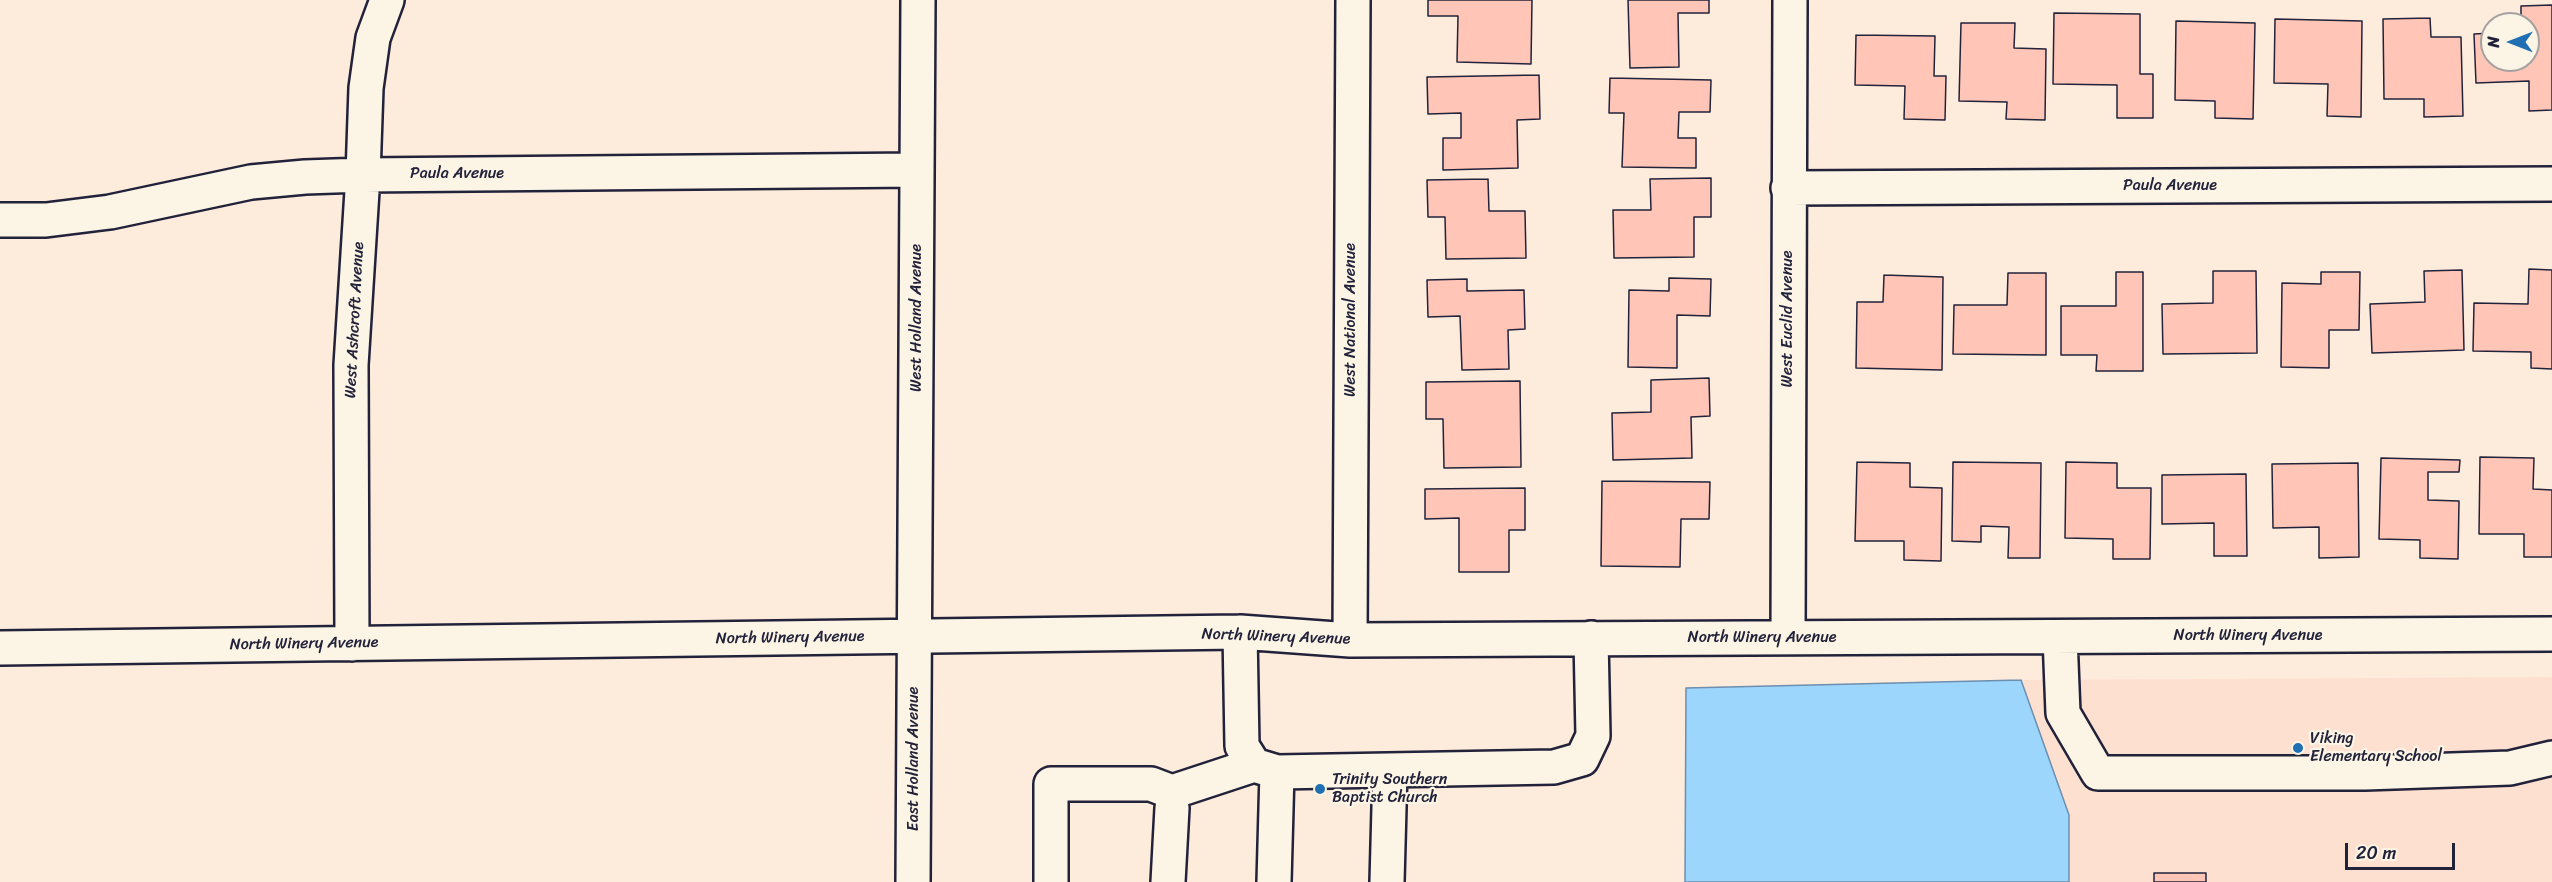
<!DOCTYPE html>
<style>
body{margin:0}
#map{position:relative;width:2552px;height:882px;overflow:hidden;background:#fdebdc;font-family:Sriracha,sans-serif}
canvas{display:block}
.north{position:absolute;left:2480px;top:12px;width:60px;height:60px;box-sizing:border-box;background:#fcf5e5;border:2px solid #a5a1a1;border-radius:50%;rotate:270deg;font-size:16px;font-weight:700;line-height:24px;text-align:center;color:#22223b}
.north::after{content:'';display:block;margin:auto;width:21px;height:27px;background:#1f6fb2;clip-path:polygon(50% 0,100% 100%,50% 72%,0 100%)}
.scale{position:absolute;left:2345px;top:843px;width:110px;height:27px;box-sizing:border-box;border:3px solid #22223b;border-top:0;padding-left:8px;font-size:18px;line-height:21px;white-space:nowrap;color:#22223b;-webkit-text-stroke:4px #fcf5e5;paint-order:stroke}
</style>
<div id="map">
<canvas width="2552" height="882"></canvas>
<div class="north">N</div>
<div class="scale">20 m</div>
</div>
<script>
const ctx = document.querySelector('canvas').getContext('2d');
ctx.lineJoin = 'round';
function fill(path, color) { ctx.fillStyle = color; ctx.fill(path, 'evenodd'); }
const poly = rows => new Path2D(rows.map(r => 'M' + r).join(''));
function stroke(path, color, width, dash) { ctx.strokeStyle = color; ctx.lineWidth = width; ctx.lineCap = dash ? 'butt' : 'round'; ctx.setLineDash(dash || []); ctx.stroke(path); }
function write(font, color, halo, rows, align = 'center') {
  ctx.font = font + ' Sriracha,sans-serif'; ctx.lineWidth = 4.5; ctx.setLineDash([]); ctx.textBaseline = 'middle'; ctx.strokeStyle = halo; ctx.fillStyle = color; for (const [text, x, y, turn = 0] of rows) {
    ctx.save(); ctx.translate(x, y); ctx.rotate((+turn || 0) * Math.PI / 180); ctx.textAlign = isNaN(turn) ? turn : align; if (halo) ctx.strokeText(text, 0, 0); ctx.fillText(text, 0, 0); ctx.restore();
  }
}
const built = poly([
 [2552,677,2552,882,2069,882,2069,815,2021,680]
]);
const water = poly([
 [2021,680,2069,815,2069,882,1685,882,1686,688,2021,680]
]);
const building = poly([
 [1428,0,1532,0,1531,64,1457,62,1458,16,1428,16,1428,0],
 [1628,0,1709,0,1709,13,1678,13,1679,67,1630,68,1628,0],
 [2552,5,2552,110,2529,111,2529,81,2476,83,2474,34,2492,33,2492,60,2528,60,2528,24,2521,24,2521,6,2552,5],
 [2054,13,2140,14,2140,74,2153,74,2153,118,2117,118,2117,85,2053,84,2054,13],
 [2430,18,2431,37,2461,37,2463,116,2424,117,2424,99,2384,99,2383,19,2430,18],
 [2275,19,2362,21,2361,117,2327,116,2328,84,2274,83,2275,19],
 [2176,21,2255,23,2253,119,2215,118,2215,101,2175,100,2176,21],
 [1961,23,2015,23,2014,48,2046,49,2045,120,2006,119,2007,102,1959,101,1961,23],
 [1856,35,1935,36,1934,76,1946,76,1945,120,1904,119,1905,86,1855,85,1856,35],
 [1539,75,1540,119,1517,120,1518,168,1443,170,1443,138,1461,138,1461,113,1428,114,1427,77,1539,75],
 [1610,78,1711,80,1710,112,1679,112,1678,138,1696,138,1696,168,1622,167,1624,113,1609,113,1610,78],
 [1711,178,1711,217,1694,217,1694,257,1614,258,1613,210,1651,210,1650,179,1711,178],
 [1488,179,1489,211,1525,211,1526,258,1446,259,1445,217,1428,217,1427,180,1488,179],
 [2529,269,2552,270,2552,369,2531,368,2531,352,2473,351,2474,303,2528,304,2529,269],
 [2462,270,2464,350,2372,353,2370,304,2425,302,2424,271,2462,270],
 [2213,271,2256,271,2257,353,2163,354,2162,304,2213,303,2213,271],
 [2116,272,2143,272,2143,371,2096,371,2097,355,2061,355,2061,306,2116,306,2116,272],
 [2321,272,2360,272,2359,330,2329,330,2329,368,2281,367,2282,283,2321,284,2321,272],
 [2008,273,2046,273,2046,355,1953,354,1954,305,2007,305,2008,273],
 [1884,275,1943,277,1942,370,1856,368,1857,302,1883,302,1884,275],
 [1669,278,1711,279,1710,316,1677,315,1677,368,1628,367,1629,290,1669,291,1669,278],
 [1467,279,1467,291,1524,290,1525,329,1508,330,1509,369,1462,370,1460,316,1428,317,1427,280,1467,279],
 [1709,378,1710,416,1691,417,1692,458,1613,460,1612,413,1651,412,1651,380,1709,378],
 [1520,381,1521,467,1444,468,1443,419,1426,419,1426,382,1520,381],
 [2480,457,2534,458,2533,489,2552,490,2552,557,2524,557,2524,534,2479,534,2480,457],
 [2381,458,2460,460,2459,472,2428,472,2428,500,2459,501,2458,559,2420,558,2420,540,2379,539,2381,458],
 [1857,462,1910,463,1910,487,1942,488,1941,561,1904,560,1904,541,1855,541,1857,462],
 [1953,462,2041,463,2040,558,2008,558,2009,527,1981,526,1981,542,1952,541,1953,462],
 [2066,462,2117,463,2117,488,2151,488,2150,559,2113,559,2113,539,2065,538,2066,462],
 [2358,463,2359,557,2319,558,2319,527,2273,528,2272,464,2358,463],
 [2246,474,2247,556,2214,556,2214,523,2162,524,2162,475,2246,474],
 [1602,481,1710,482,1709,519,1681,519,1680,567,1601,566,1602,481],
 [1525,488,1525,530,1509,530,1509,572,1459,572,1459,518,1425,519,1425,489,1525,488],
 [2154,873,2206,873,2206,882,2154,882,2154,873]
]);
const minor = poly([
 [1788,188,2552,184],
 [0,220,46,220,110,212,251,182,305,177,363,175,917,170],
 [1240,632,1242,746,1254,765,1277,772,1554,767,1582,759,1593,736,1591,638],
 [2060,637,2063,713,2098,773,2365,773,2510,768,2552,758],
 [1788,638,1790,0],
 [1350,640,1353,0],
 [352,644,351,365,363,175,366,88,373,38,387,0],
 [0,648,1240,632,1350,640,2552,634],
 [913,882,918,0],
 [1051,882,1051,784,1151,784,1172,792,1254,765],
 [1168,882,1172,808],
 [1274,882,1277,772],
 [1387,882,1390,770]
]);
const markers = [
 [2298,748,6,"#1f6fb2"],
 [1320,789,6,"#1f6fb2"]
];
const streetNames = [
 ["Paula Avenue",457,174],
 ["Paula Avenue",2170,186],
 ["West Holland Avenue",917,318,-90],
 ["West Euclid Avenue",1788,319,-90],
 ["West Ashcroft Avenue",355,320,-87],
 ["West National Avenue",1351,320,-90],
 ["North Winery Avenue",2248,636],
 ["North Winery Avenue",1276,637,2],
 ["North Winery Avenue",790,638,-1],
 ["North Winery Avenue",1762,638],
 ["North Winery Avenue",304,644,-1],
 ["East Holland Avenue",914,759,-90]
];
const poiNames = [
 ["Viking",2310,739],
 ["Elementary School",2310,757],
 ["Trinity Southern",1332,780],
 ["Baptist Church",1332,798]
];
fill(built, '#fee0d1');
fill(water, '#9dd6fd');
stroke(water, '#6c8eaf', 1.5);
fill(building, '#ffc5b6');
stroke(building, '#22223b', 1.5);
stroke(minor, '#22223b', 38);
stroke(minor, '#fcf5e5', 33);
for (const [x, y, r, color] of markers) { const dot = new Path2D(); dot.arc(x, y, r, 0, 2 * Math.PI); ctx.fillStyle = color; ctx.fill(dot); stroke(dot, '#fcf5e5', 2); }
write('16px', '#22223b', '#fcf5e5', streetNames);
write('16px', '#22223b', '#fcf5e5', poiNames, 'left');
</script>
